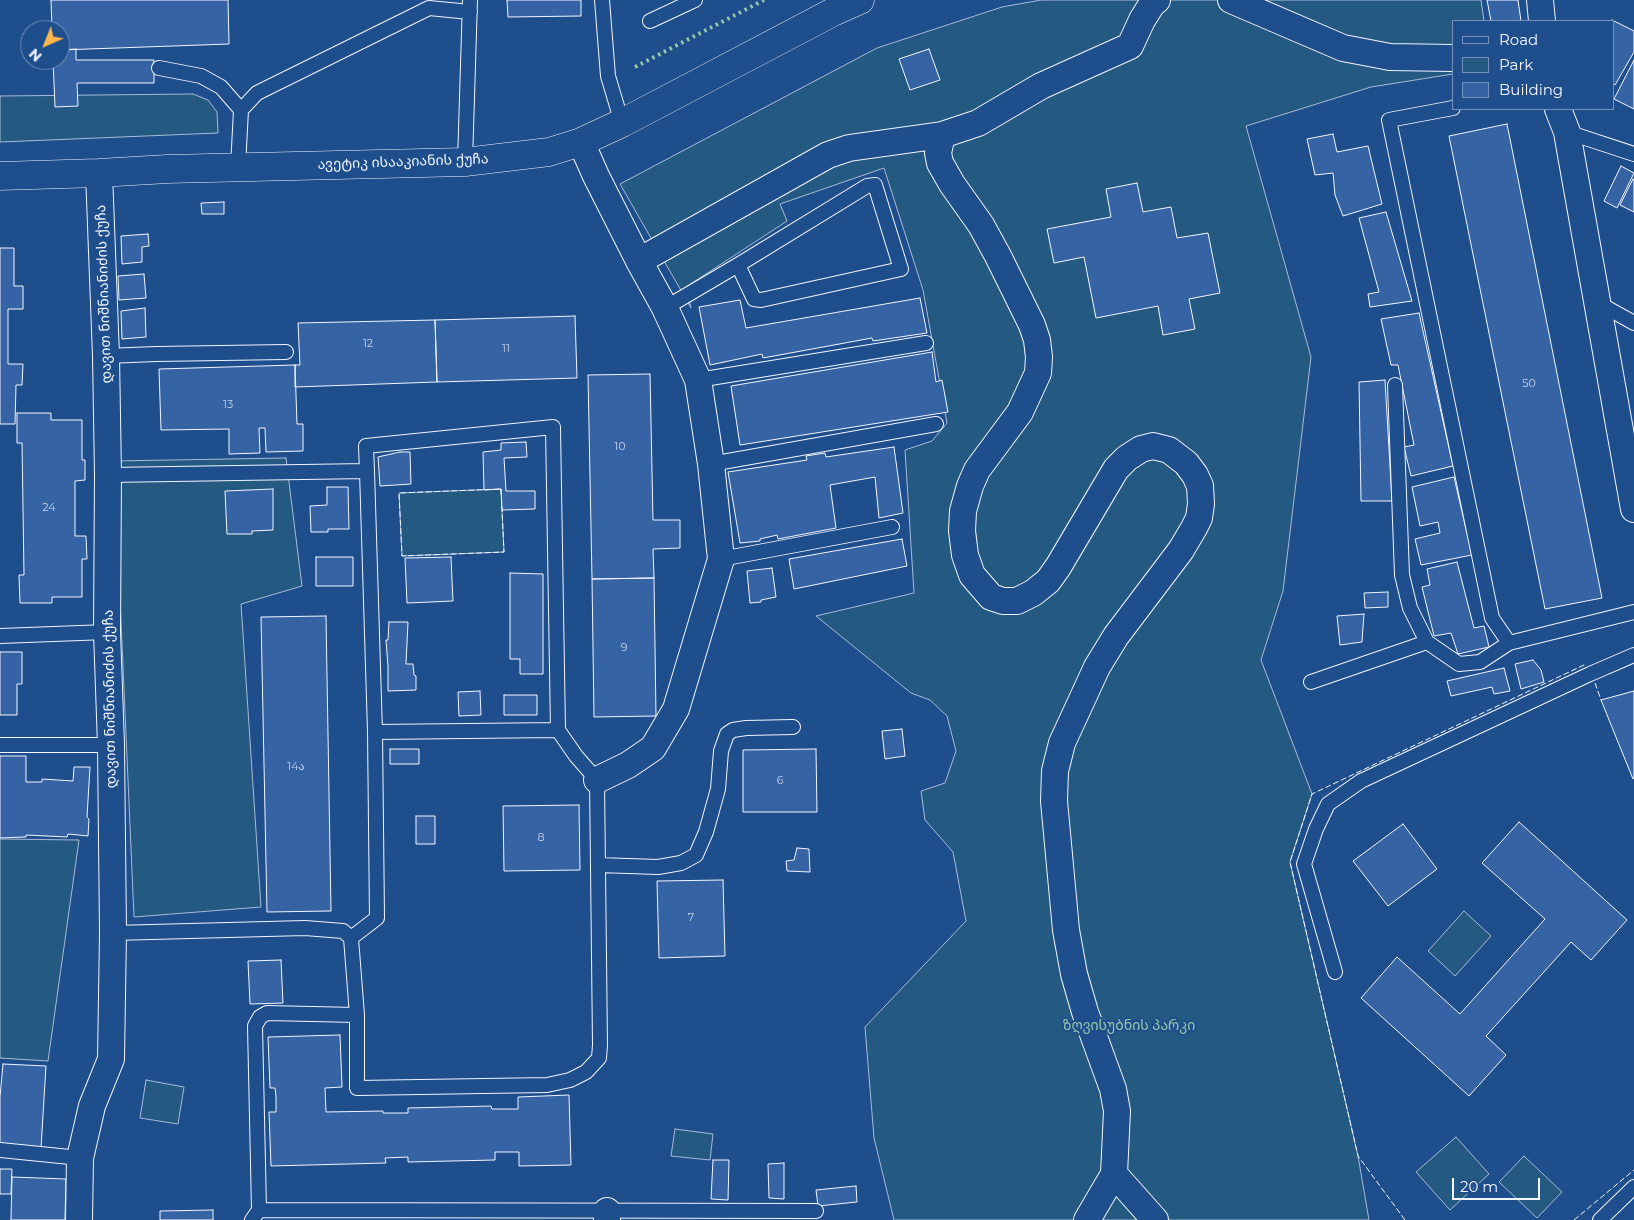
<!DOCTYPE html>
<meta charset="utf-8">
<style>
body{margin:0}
#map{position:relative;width:1634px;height:1220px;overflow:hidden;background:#1f4e8c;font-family:Montserrat,sans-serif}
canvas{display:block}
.legend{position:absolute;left:1452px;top:20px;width:162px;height:90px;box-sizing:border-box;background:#1f4e8c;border:1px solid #7391ba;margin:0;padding:6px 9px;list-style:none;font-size:15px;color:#f2f6ff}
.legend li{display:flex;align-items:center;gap:10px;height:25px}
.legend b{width:25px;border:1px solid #7391ba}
.north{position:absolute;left:20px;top:20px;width:50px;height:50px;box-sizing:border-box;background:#1f4e8c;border:1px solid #7391ba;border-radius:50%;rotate:224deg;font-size:14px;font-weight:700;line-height:20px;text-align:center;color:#f2f6ff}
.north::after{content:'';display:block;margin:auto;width:18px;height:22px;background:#ffb74d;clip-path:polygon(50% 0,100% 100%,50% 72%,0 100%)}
.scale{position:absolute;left:1452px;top:1178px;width:88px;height:22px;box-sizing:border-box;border:2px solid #f2f6ff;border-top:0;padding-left:6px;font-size:15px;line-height:18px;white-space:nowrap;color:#f2f6ff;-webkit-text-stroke:4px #1f4e8c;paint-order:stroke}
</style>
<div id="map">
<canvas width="1634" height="1220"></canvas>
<ul class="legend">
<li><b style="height:6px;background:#1f4e8c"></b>Road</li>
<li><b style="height:14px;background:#245a82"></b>Park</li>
<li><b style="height:14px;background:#3563a3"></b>Building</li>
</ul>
<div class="north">N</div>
<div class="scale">20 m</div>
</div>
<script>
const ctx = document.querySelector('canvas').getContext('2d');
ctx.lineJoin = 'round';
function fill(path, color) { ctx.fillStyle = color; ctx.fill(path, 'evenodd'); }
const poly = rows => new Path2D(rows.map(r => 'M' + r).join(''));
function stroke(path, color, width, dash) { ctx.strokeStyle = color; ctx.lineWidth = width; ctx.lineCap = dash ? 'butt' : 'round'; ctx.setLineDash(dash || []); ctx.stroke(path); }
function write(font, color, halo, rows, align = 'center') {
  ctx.font = font + ' Montserrat,"Noto Sans Georgian",sans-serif'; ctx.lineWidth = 4; ctx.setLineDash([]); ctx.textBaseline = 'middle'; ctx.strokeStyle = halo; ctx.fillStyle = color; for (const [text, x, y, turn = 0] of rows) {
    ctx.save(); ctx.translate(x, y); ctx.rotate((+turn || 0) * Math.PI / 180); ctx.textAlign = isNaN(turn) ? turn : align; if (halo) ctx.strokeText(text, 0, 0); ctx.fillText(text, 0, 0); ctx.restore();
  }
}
const green = poly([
 [1041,0,1481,0,1484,21,1453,21,1453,74,1371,87,1246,126,1311,357,1283,591,1261,660,1312,794,1290,862,1358,1156,1369,1220,894,1220,874,1138,865,1027,966,921,953,852,925,820,921,791,945,783,956,751,947,716,930,700,911,693,816,616,914,593,905,450,932,441,947,423,923,290,884,168,780,204,787,221,686,287,691,308,620,184,877,48,1002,7,1041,0],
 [193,94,208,100,217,112,218,133,0,142,0,96,193,94],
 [286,458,302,586,241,604,261,907,134,917,114,461,286,458],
 [501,489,504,552,402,556,399,493,501,489],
 [0,839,79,840,48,1061,0,1058,0,839],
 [1464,911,1491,936,1455,976,1428,951,1464,911],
 [146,1080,184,1087,178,1124,140,1118,146,1080],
 [675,1129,713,1134,710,1160,671,1156,675,1129],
 [1456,1137,1489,1174,1450,1210,1416,1172,1456,1137],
 [1524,1156,1562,1192,1537,1218,1499,1182,1524,1156]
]);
const building = poly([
 [51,0,228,0,229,44,60,50,60,30,52,30,51,0],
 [507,0,581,0,581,16,508,17,507,0],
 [1487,0,1518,0,1521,21,1491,21,1487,0],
 [1612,20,1634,31,1634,52,1615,85,1613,83,1612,20],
 [76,49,76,60,154,60,154,83,77,83,78,106,55,107,53,60,60,60,60,50,76,49],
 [929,49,940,80,910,90,899,59,929,49],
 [1634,60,1634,109,1614,99,1634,60],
 [1507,124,1602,598,1545,609,1449,136,1507,124],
 [1333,134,1337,152,1368,146,1382,204,1343,216,1335,195,1333,173,1315,175,1307,139,1333,134],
 [1621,166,1634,173,1617,208,1604,201,1621,166],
 [1633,179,1634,180,1634,212,1620,205,1633,179],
 [1137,183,1143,212,1171,207,1177,238,1208,233,1220,293,1189,299,1195,329,1163,335,1158,306,1096,318,1084,257,1054,263,1047,229,1111,217,1106,189,1137,183],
 [224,202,224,214,202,214,201,203,224,202],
 [1386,212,1412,301,1370,307,1368,294,1379,292,1359,218,1386,212],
 [148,234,149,246,142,247,142,262,122,264,121,236,148,234],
 [0,248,14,248,14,286,23,286,23,309,8,309,8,364,23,364,22,385,16,385,15,424,0,424,0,248],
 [144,274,146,298,119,300,118,276,144,274],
 [920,298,927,333,873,341,872,338,763,358,762,354,710,365,699,307,740,300,746,328,920,298],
 [145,308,146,337,122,339,121,311,145,308],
 [1419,313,1453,466,1411,476,1404,447,1414,445,1398,365,1391,365,1381,319,1419,313],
 [575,316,577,378,437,382,435,320,575,316],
 [435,320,437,382,295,387,295,365,300,365,298,323,435,320],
 [932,352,936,382,942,380,948,412,740,445,731,386,932,352],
 [295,365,297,424,303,424,303,451,266,452,265,428,259,428,260,453,229,454,229,429,161,430,159,369,295,365],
 [650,374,653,520,680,520,680,548,653,549,654,578,592,579,588,375,650,374],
 [1385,380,1392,501,1361,501,1359,382,1385,380],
 [17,413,51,413,51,420,82,420,82,460,85,460,85,480,75,481,75,536,86,536,87,559,82,559,82,597,52,597,52,603,20,603,19,575,24,575,22,443,17,443,17,413],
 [526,442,527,457,504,458,506,491,535,491,535,509,502,510,501,489,484,490,483,452,501,450,501,443,526,442],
 [894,447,903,513,879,518,875,477,830,485,836,528,778,539,777,535,760,539,760,541,740,543,728,472,807,460,806,456,825,453,826,457,894,447],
 [400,452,410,452,411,484,380,486,378,457,400,452],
 [1454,477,1472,555,1421,565,1415,539,1440,533,1438,522,1420,526,1412,487,1454,477],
 [327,487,348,487,349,529,328,529,328,532,311,532,310,506,327,505,327,487],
 [273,489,273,530,252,531,252,534,227,534,225,491,273,489],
 [902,539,907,566,794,589,789,559,902,539],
 [316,557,353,557,353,586,316,586,316,557],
 [451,557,453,601,407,603,405,558,451,557],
 [1457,562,1474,628,1484,626,1489,647,1458,654,1451,633,1434,636,1422,587,1430,585,1427,569,1457,562],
 [772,568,776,597,761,600,761,602,750,603,747,571,772,568],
 [510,573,543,574,543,674,520,674,520,659,510,659,510,573],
 [654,578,656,716,594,717,592,579,654,578],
 [1388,592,1388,607,1365,608,1364,593,1388,592],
 [1364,614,1362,642,1340,645,1337,616,1364,614],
 [326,616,331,911,267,912,261,617,326,616],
 [389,622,408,622,406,664,413,664,414,675,416,676,416,690,388,691,388,666,386,640,388,640,389,622],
 [0,652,22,652,22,684,17,684,17,715,0,715,0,652],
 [1533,660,1541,670,1544,682,1521,689,1515,664,1533,660],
 [1504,668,1510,691,1494,694,1492,687,1451,696,1447,681,1504,668],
 [480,691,481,715,459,716,458,692,480,691],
 [1634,691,1634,778,1633,779,1601,700,1634,691],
 [504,695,537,695,537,715,504,715,504,695],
 [902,729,905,756,885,759,882,731,902,729],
 [390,749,419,749,419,764,390,764,390,749],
 [816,749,817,812,743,812,743,750,816,749],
 [0,756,26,756,26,782,42,782,42,779,73,781,74,767,90,767,87,817,89,819,88,836,68,834,67,837,26,835,26,837,0,838,0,756],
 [579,805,580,870,504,871,503,806,579,805],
 [416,816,435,816,435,844,416,844,416,816],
 [1519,822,1627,920,1591,960,1571,942,1486,1036,1506,1055,1469,1096,1361,998,1397,957,1460,1014,1545,919,1482,863,1519,822],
 [1403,824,1437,869,1388,906,1353,861,1403,824],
 [797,848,809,849,810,872,787,871,786,861,794,860,797,848],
 [723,880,725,956,659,958,657,881,723,880],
 [281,960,283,1003,250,1004,248,961,281,960],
 [340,1035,342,1087,325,1088,326,1112,383,1111,383,1113,408,1113,408,1108,491,1106,492,1109,518,1109,518,1097,569,1095,571,1165,519,1166,519,1152,495,1152,495,1160,408,1162,408,1157,385,1158,386,1163,271,1166,269,1112,276,1112,276,1096,275,1088,270,1088,268,1037,340,1035],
 [3,1064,46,1066,41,1148,0,1145,0,1097,3,1064],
 [713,1160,729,1160,728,1200,711,1199,713,1160],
 [784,1163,784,1199,769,1198,768,1164,784,1163],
 [0,1169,12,1169,11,1194,0,1194,0,1169],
 [12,1177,66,1179,65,1220,11,1220,12,1177],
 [856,1186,857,1202,818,1206,816,1190,856,1186],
 [213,1210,213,1220,160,1220,160,1211,213,1210]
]);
const lane = poly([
 [602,0,608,76,622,123],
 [650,21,695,0],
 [159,68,201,76,221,87,241,110],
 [1453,108,1389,120,1492,618,1509,643,1634,612],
 [1567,132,1634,154],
 [465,162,470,0],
 [238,167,241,110,257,93,429,8,470,12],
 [1598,303,1634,323],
 [665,308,738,265,867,186,875,185,901,269,761,300,754,299,738,265],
 [106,356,156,354,286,352],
 [698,380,926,343],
 [1395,385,1402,575,1410,608,1427,642,1459,664,1480,662,1509,643],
 [711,464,936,424],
 [108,475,367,471,366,446,553,427,558,730],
 [721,559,892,527],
 [0,636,107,632],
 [1311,682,1427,642],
 [0,745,111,745],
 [598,865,658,867,681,863,696,855,706,832,718,789,721,751,727,734,733,730,746,728,793,727],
 [113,933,305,928,343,931,351,938,357,1015,357,1088,547,1085,570,1080,586,1072,599,1058,600,1045,597,780,576,756,558,730,375,732],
 [351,938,377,918,375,732,367,471],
 [1335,972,1304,864,1316,829,1328,804,1361,781,1590,674,1634,655],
 [0,1150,80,1158],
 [259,1210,816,1211],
 [252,1220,259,1210,255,1026,260,1017,267,1013,357,1015],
 [1600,1220,1634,1187]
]);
const street = poly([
 [1231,0,1343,48,1390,57,1453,58],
 [1540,0,1542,21],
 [1558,109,1567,132,1571,155,1634,509],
 [942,135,938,153,940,163,952,184,981,225,998,256,1032,325,1037,340,1039,357,1038,373,1020,412,977,470,970,486,963,511,962,531,965,555,972,575,991,597,1003,601,1017,601,1033,593,1048,581,1058,567,1116,469,1127,458,1141,449,1153,446,1169,450,1186,463,1195,475,1200,486,1201,504,1199,518,1194,528,1181,550,1116,636,1097,667,1062,743,1055,771,1054,801,1066,930,1074,974,1085,1012,1113,1089,1117,1111,1114,1174,1155,1220],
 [581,142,596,176,639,261,665,308,698,380,711,464,721,559,676,709,653,748,628,765,597,780],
 [639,261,828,155,849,148,942,135,978,123,1041,86,1130,46,1142,20,1152,4,1157,0],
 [607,1211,607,1220],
 [79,1220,80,1158,92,1106,111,1059,113,933,111,745,107,632,108,475,106,356,99,173],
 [1087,1220,1114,1174]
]);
const secondary = poly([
 [0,176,99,173,167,169,465,162,549,152,581,142,622,123,833,12,860,0]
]);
const hedge = poly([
 [635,67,764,0]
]);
const fence = poly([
 [501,489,504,552,402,556,399,493,501,489],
 [1595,683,1601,700],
 [1405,1220,1358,1156,1290,862,1312,794,1586,664],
 [1574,1220,1634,1170]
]);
const numberNames = [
 ["12",368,344],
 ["11",506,349],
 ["50",1529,384],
 ["13",228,405],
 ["10",620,447],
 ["24",49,508],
 ["9",624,648],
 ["14ა",296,767],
 ["6",780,781],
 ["8",541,838],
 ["7",691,918]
];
const streetNames = [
 ["ავეტიკ ისააკიანის ქუჩა",403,162,-2],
 ["დავით ნიშნიანიძის ქუჩა",104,294,-92],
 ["დავით ნიშნიანიძის ქუჩა",110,699,-91]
];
const parkNames = [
 ["ზღვისუბნის პარკი",1129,1026]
];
fill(green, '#245a82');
stroke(green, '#a8bbd7', 1);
fill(building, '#3563a3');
stroke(building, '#f2f6ff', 1);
stroke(lane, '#f2f6ff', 16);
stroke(street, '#f2f6ff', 28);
stroke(secondary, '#f2f6ff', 29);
stroke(lane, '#1f4e8c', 14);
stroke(street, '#1f4e8c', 26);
stroke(secondary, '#1f4e8c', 28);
stroke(hedge, '#97c8a6', 4, [2.5, 4]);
stroke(fence, '#f2f6ff', 1, [6, 2.5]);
write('11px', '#c3d1e8', null, numberNames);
write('14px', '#f2f6ff', '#1f4e8c', streetNames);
write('14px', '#97c8a6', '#1f4e8c', parkNames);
</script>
